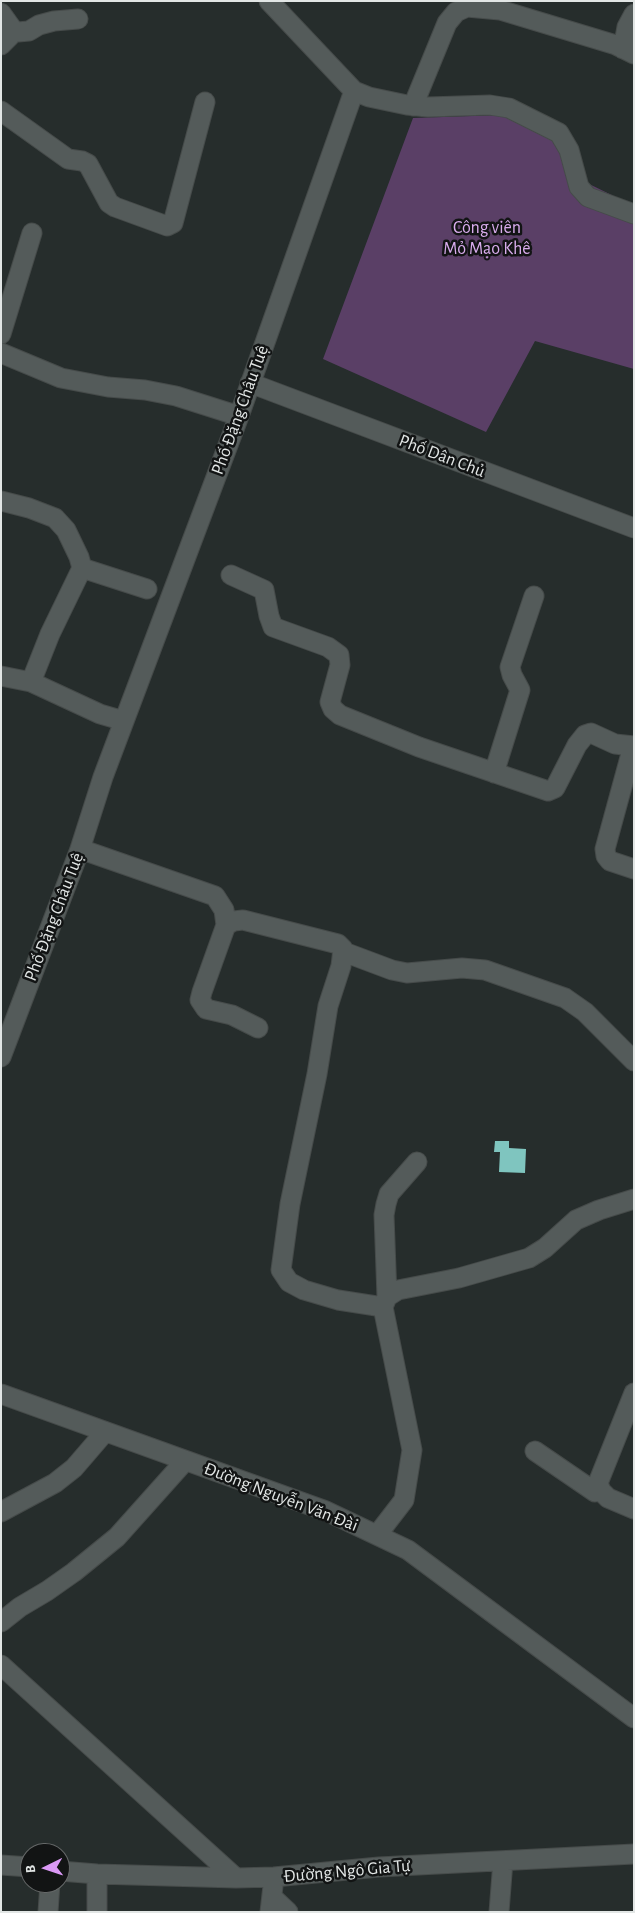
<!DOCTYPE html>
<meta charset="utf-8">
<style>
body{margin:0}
#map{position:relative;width:635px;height:1913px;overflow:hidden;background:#262d2c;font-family:"Alegreya Sans",sans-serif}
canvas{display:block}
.frame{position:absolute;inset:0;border:2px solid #e2e6e5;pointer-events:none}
.north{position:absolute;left:20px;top:1843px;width:50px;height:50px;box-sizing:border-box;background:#121414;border:1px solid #656868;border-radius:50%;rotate:266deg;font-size:14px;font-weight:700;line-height:20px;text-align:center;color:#e2e6e5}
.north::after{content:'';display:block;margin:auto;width:18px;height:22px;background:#db99f6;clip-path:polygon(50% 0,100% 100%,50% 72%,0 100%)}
</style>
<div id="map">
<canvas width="635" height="1913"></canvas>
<div class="frame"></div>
<div class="north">B</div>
</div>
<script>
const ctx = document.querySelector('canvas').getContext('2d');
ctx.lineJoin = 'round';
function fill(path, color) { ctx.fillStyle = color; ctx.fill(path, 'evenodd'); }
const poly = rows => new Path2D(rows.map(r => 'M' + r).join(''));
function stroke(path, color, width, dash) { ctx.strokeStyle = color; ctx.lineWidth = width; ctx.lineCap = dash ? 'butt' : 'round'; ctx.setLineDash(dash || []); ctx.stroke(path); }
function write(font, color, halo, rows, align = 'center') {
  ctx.font = font + ' "Alegreya Sans",sans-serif'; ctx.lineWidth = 5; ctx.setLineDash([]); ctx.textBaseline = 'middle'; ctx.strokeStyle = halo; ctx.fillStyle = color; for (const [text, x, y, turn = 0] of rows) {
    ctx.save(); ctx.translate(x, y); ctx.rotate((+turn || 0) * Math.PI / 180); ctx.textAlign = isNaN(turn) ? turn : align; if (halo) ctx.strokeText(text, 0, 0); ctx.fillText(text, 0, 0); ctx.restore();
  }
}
const green = poly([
 [500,115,561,132,583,181,634,206,634,369,535,341,486,432,323,359,413,118]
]);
const building = poly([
 [495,1141,509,1141,509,1148,526,1149,525,1173,499,1172,500,1152,494,1152]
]);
const minor = poly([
 [269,1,354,91,369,97,407,105,428,107,490,105,509,108,559,133,569,150,579,187,588,197,634,214],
 [1,13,11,27,10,36,1,45],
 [11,30,18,32,29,31,39,25,54,21,78,19],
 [623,49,627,27,634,14],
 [413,106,447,23,456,12,467,7,500,10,616,45,634,54],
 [1,111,68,159,82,161,88,164,109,203,115,207,167,226,173,223,205,102],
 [1,334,32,233],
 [1,353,61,378,108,387,145,390,176,396,239,416],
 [250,383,634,528],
 [1,501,29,508,55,518,66,530,79,557,82,568,50,634,31,682,1,676],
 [82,568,147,589],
 [231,575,264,590,269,616,273,627,328,647,339,655,340,665,330,702,333,709,340,715,419,747,548,791,555,788,577,745,585,735,591,733,615,744,634,746],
 [31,682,100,714,124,721],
 [631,746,632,750,605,849,606,856,610,861,634,869],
 [494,773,520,690,512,675,510,667,534,596],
 [80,849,215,896,224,910,226,925],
 [343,949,344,952,392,970,407,973,462,968,485,970,565,998,585,1012,634,1061],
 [258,1028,232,1015,206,1009,200,1000,202,992,226,925,234,921,243,920,338,944,343,949,341,966,328,1006,317,1074,290,1204,281,1270,289,1282,304,1290,338,1300,383,1307],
 [1,1057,80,849,103,777,239,416,354,91],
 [387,1297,384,1215,386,1204,389,1194,417,1162],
 [634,1393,598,1483,601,1491,608,1498,634,1509],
 [1,1394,326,1511,408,1550,634,1718],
 [535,1451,595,1492,601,1491],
 [1,1512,55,1483,74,1468,105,1432],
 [377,1535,404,1500,412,1450,383,1307,387,1297,398,1290,459,1278,529,1258,545,1248,576,1220,599,1210,634,1199],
 [1,1622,20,1607,47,1591,74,1572,117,1537,185,1461],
 [1,1665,236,1878],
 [1,1865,30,1867],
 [60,1871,97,1874,236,1878,274,1877,379,1867,634,1854],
 [272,1897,288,1912],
 [48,1912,50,1883],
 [97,1912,97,1874],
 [270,1912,274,1877],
 [499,1912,503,1861]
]);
const parkNames = [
 ["Công viên",487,228],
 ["Mỏ Mạo Khê",487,249]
];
const streetNames = [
 ["Phố Đặng Châu Tuệ",240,410,-70],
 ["Phố Dân Chủ",442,456,21],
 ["Phố Đặng Châu Tuệ",54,917,-69],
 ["Đường Nguyễn Văn Đài",281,1497,21],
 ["Đường Ngô Gia Tự",347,1871,-5]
];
fill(green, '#5a3f66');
fill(building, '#7fc5bf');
stroke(minor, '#464b4a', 21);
stroke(minor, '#545b5a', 19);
write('18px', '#d9aced', '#121414', parkNames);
write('18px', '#e2e6e5', '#121414', streetNames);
</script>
